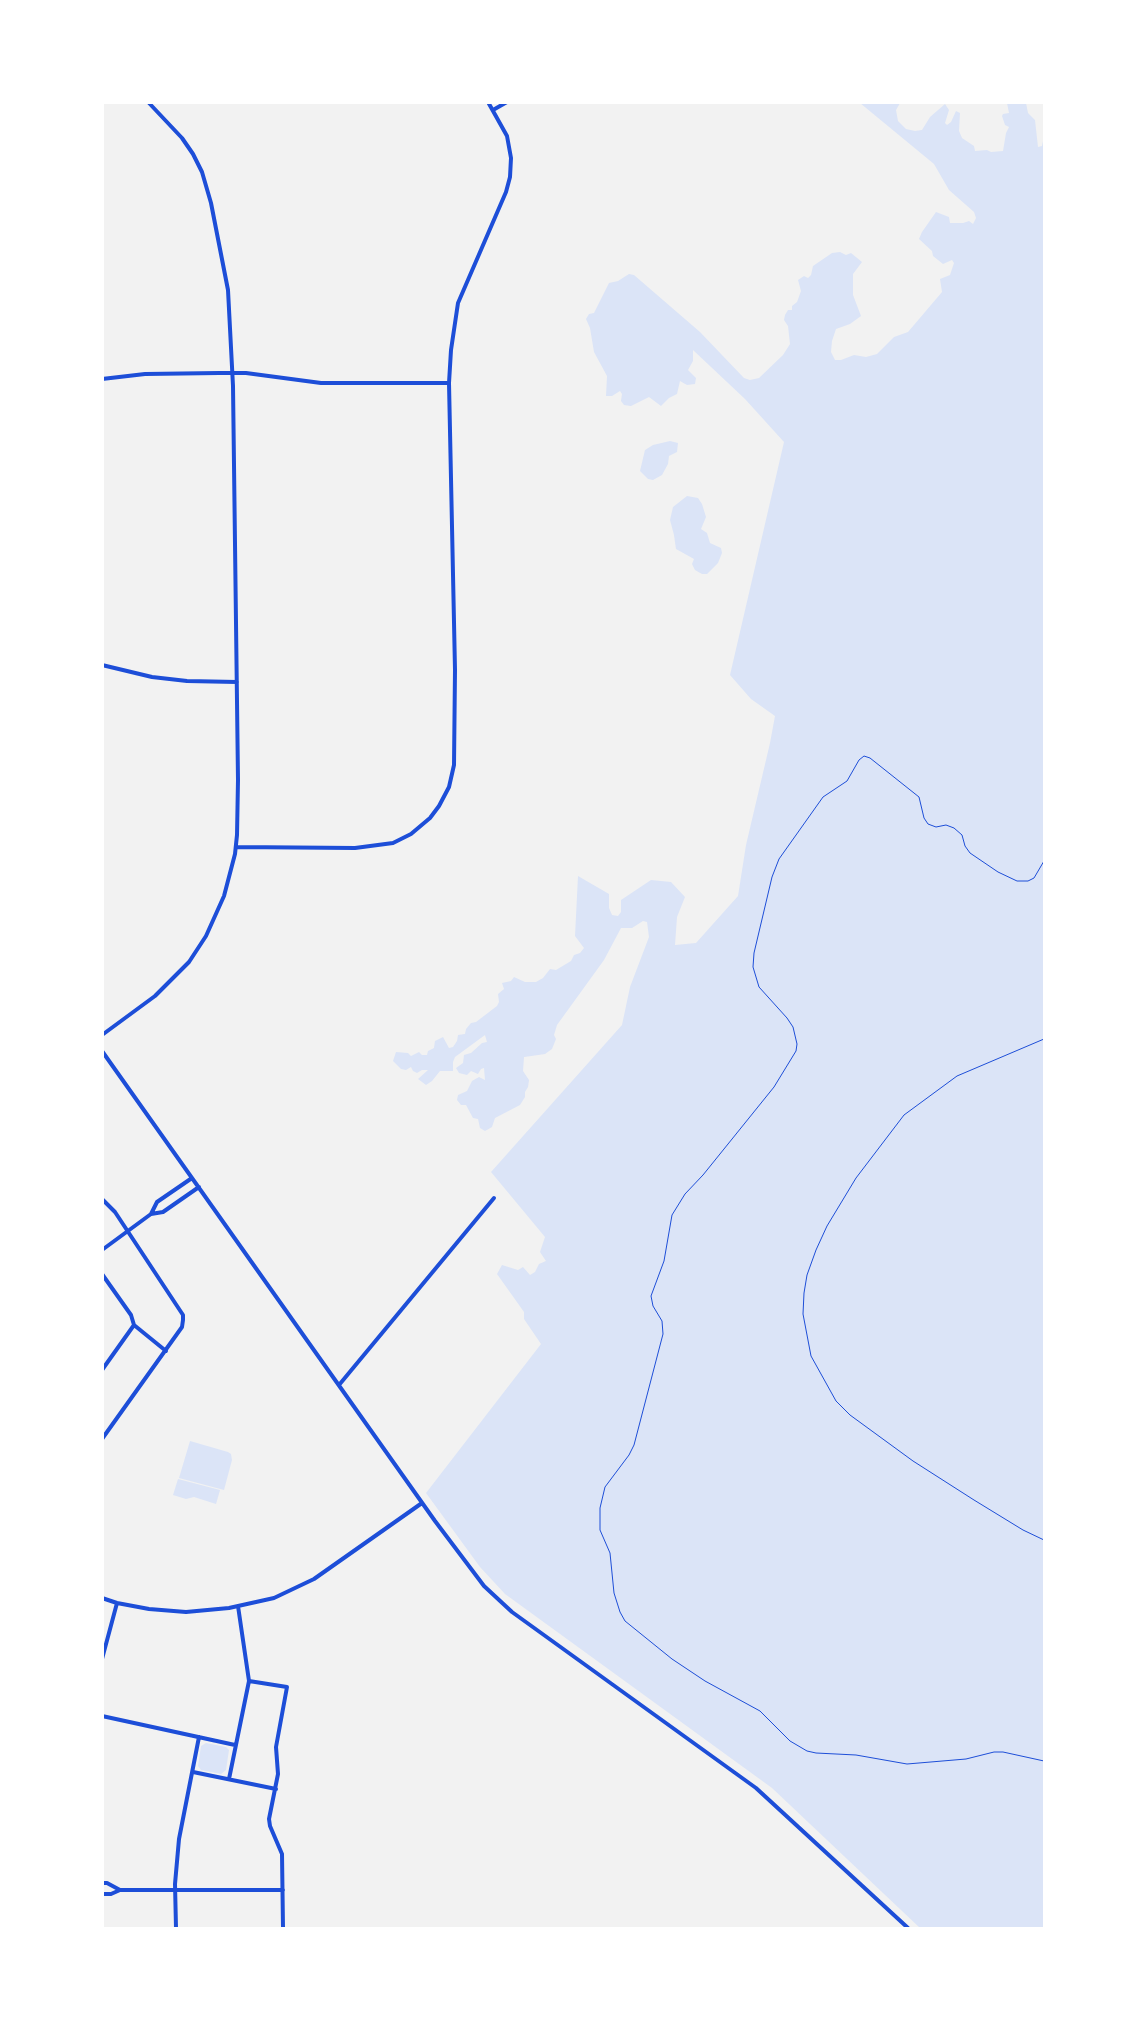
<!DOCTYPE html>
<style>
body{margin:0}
#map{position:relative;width:1147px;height:2031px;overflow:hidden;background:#f2f2f2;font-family:"Source Sans 3",sans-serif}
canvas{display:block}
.frame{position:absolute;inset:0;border:104px solid #fff;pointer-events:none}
</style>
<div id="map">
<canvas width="1147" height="2031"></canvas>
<div class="frame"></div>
</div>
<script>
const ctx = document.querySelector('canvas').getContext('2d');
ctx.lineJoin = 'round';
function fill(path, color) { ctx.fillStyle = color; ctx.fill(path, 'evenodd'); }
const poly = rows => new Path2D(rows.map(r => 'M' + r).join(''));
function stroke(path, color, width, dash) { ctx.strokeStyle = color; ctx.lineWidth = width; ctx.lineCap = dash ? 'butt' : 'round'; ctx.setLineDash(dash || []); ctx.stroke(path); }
const green = poly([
 [860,103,900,103,896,110,898,121,906,129,915,131,922,130,930,117,945,104,949,110,945,123,947,125,951,122,956,111,960,113,959,131,962,138,974,146,975,151,987,150,991,152,1003,151,1006,133,1009,127,1005,125,1002,116,1003,114,1009,113,1007,103,1026,103,1028,113,1035,120,1038,147,1042,146,1044,136,1044,1928,920,1928,772,1788,505,1594,480,1567,426,1493,541,1344,524,1319,524,1312,497,1274,502,1265,518,1270,523,1267,530,1275,535,1272,539,1264,546,1261,540,1252,545,1237,491,1172,622,1025,630,987,649,937,647,922,643,921,632,928,621,928,604,960,557,1025,554,1035,556,1039,552,1049,545,1054,524,1057,523,1071,529,1080,528,1087,525,1092,525,1097,520,1105,495,1118,492,1127,485,1131,480,1128,478,1119,473,1118,466,1105,461,1105,457,1100,458,1095,467,1091,472,1081,479,1077,485,1080,484,1068,481,1069,478,1074,471,1071,467,1075,459,1073,456,1068,463,1063,464,1055,471,1053,482,1043,487,1042,485,1035,455,1057,453,1062,453,1071,440,1071,432,1081,426,1085,418,1079,428,1070,422,1070,417,1073,413,1071,411,1067,406,1070,401,1069,393,1061,396,1052,408,1053,411,1056,419,1052,422,1055,427,1055,428,1051,434,1048,435,1041,443,1037,449,1048,453,1047,457,1041,458,1035,465,1034,466,1029,471,1023,476,1022,497,1006,499,1002,498,994,504,989,502,983,511,981,514,977,525,982,536,982,543,978,550,969,556,970,571,961,574,955,580,953,584,948,575,936,578,876,609,894,609,908,612,915,618,916,621,912,621,900,651,880,671,882,685,897,677,917,675,945,696,943,738,896,746,845,770,743,775,716,751,699,730,675,784,442,745,399,693,350,693,361,688,370,696,378,695,384,687,385,680,381,677,394,669,398,661,406,649,397,631,406,624,405,621,401,622,394,620,391,612,396,606,396,607,376,594,352,590,328,586,319,589,314,594,313,609,283,618,281,629,274,634,275,700,332,744,378,750,380,759,378,783,355,790,344,788,326,784,320,785,315,788,310,792,310,792,306,797,302,801,291,798,280,804,276,808,278,811,275,813,266,832,253,840,252,846,255,851,253,862,262,853,274,853,295,861,316,850,324,836,329,832,341,831,352,835,360,841,360,854,355,866,357,877,354,894,337,908,332,942,292,940,279,950,275,954,263,952,260,943,264,933,256,932,251,919,239,922,232,936,212,949,217,950,223,963,223,969,221,973,224,976,218,974,212,949,190,934,164],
 [670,441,678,443,677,452,669,456,668,464,662,475,653,480,648,479,640,471,645,450,653,445],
 [687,496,698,498,702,504,706,517,701,529,707,533,710,543,721,548,722,553,718,563,707,574,702,574,695,570,692,564,694,559,676,549,674,535,670,520,673,507],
 [190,1441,228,1452,231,1454,232,1460,224,1490,179,1478],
 [178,1479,220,1490,216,1504,194,1497,186,1499,173,1495],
 [206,1743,226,1747,229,1750,226,1770,221,1774,201,1770,198,1766,201,1746]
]);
const path = poly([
 [1044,861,1034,878,1028,881,1017,881,998,872,970,853,965,846,962,835,954,828,946,825,936,827,928,824,924,818,919,797,870,758,864,756,859,760,847,781,823,797,779,859,772,877,754,953,753,967,759,987,787,1018,793,1027,797,1044,796,1051,774,1087,703,1175,685,1194,672,1215,664,1261,651,1296,653,1306,662,1321,663,1334,634,1445,629,1455,605,1487,600,1508,600,1530,610,1553,614,1593,620,1612,625,1621,672,1659,705,1681,760,1711,790,1741,807,1751,816,1753,856,1755,907,1764,966,1759,994,1752,1003,1752,1044,1761],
 [1044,1039,957,1076,904,1115,856,1178,827,1226,816,1250,807,1275,804,1293,803,1314,811,1356,836,1401,850,1415,913,1461,974,1500,1023,1530,1044,1540]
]);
const minor = poly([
 [493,110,507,102],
 [102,379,145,374,219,373,246,373,321,383,449,383],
 [102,665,152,677,187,681,237,682],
 [236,847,355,848,393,843,411,834,430,818,439,806,449,787,454,765,455,670,449,383,451,350,458,303,506,192,510,177,511,158,507,136,488,102],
 [102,1035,155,996,189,962,206,936,224,896,235,854,237,835,238,780,233,386,228,290,211,203,202,172,193,154,182,138,149,103],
 [102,1051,435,1521,484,1586,512,1612,756,1788,908,1928],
 [192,1178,157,1202,151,1214,163,1212,199,1187],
 [102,1199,115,1212,183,1315,183,1320,182,1327,102,1439],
 [102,1250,151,1214],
 [102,1274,131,1315,134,1325,102,1370],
 [134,1325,166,1351],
 [339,1385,494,1198],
 [102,1598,117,1603,149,1609,186,1612,229,1608,274,1598,314,1579,422,1503],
 [102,1659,117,1603],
 [249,1681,287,1687,276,1747,278,1774,269,1819,270,1826,282,1854,283,1928],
 [102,1716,235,1745],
 [193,1772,276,1789],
 [229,1779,249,1681,238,1606],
 [102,1883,107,1883,120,1890],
 [102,1894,111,1894,120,1890,283,1890],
 [176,1928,175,1884,179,1839,199,1737]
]);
fill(green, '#dbe4f7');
stroke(path, '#1d4ed8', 1);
stroke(minor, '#1d4ed8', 4);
</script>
